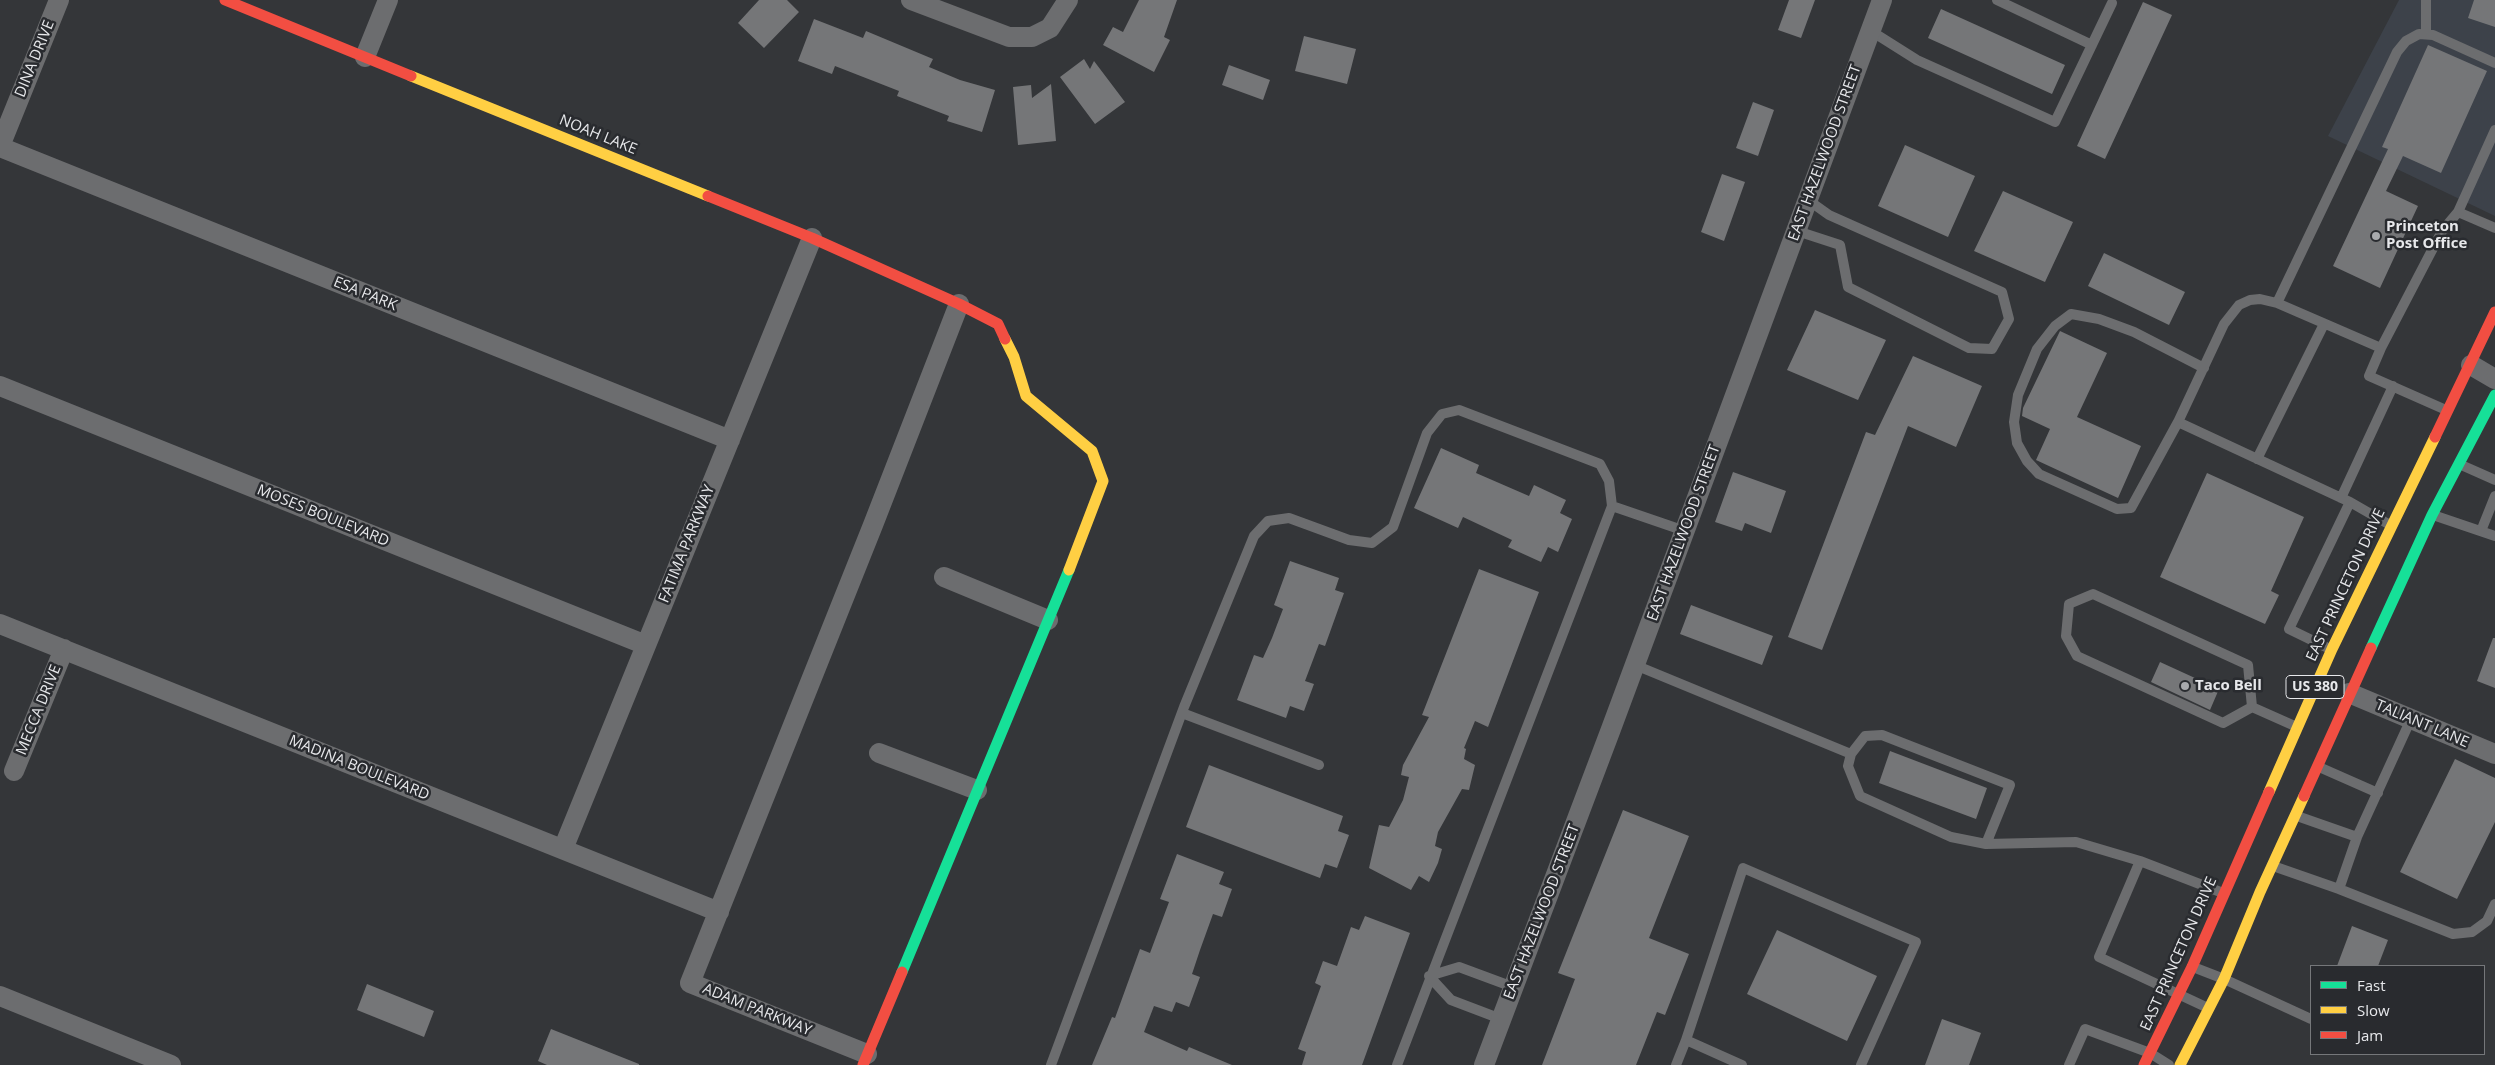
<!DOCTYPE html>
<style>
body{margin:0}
#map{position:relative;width:2495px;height:1065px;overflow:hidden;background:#343639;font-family:"Open Sans",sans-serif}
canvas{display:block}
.legend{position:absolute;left:2310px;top:965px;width:175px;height:90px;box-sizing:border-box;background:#292b2f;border:1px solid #75777a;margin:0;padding:6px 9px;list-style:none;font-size:15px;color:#e7e8eb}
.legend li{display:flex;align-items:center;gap:10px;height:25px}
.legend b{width:25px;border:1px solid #75777a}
</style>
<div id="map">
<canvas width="2495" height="1065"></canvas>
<ul class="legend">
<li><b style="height:6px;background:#16e098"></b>Fast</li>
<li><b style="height:6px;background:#ffcf43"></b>Slow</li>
<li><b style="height:6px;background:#f24e42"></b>Jam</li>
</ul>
</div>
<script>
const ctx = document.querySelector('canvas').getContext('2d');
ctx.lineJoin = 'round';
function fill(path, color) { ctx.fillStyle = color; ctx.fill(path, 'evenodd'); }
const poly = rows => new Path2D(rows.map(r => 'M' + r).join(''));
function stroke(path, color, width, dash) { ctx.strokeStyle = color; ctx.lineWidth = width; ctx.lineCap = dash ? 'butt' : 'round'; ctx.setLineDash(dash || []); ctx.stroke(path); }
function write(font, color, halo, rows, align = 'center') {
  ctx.font = font + ' "Open Sans",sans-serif'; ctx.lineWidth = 5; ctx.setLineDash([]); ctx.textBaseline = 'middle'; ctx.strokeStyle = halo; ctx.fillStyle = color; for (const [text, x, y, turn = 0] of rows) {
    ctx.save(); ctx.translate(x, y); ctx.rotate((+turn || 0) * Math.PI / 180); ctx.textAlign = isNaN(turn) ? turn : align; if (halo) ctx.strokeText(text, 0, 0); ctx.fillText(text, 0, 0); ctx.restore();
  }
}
const built = poly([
 [2399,0,2495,0,2495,216,2328,136]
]);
const building = poly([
 [759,0,787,0,799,12,764,48,738,23],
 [1139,0,1177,0,1164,37,1170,40,1154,72,1103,45,1113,27,1123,32],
 [1789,0,1815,0,1801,38,1778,30],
 [2474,0,2495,0,2495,27,2468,18],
 [2143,2,2172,15,2105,159,2077,146],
 [1941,9,2065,65,2052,94,1928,38],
 [814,19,863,38,866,31,933,59,929,67,960,80,995,90,982,132,947,121,949,116,897,96,899,91,835,66,832,74,798,61],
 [1304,36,1356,49,1347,84,1295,71],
 [2428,45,2487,71,2441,173,2403,156,2386,191,2418,206,2380,288,2333,266,2388,149,2382,147],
 [1084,59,1090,69,1094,61,1125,102,1095,124,1060,77],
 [1229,65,1270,80,1263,100,1222,85],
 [1051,84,1056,141,1018,145,1013,87,1031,85,1032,98],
 [1753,102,1774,110,1758,156,1736,148],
 [1905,145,1975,176,1948,237,1878,206],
 [1722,174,1745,182,1724,241,1701,232],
 [2003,191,2073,222,2045,282,1974,251],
 [2104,253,2185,292,2169,325,2088,286],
 [1815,310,1886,340,1858,400,1787,370],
 [2060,331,2107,353,2077,417,2141,446,2118,498,2036,460,2050,429,2022,416,2023,408],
 [1913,356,1982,386,1956,447,1908,426,1822,650,1788,637,1866,432,1875,435],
 [1441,448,1479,465,1476,473,1529,496,1534,485,1566,500,1560,513,1572,519,1558,552,1548,547,1541,562,1508,547,1512,540,1463,517,1458,528,1414,508],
 [1733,472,1786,491,1771,533,1745,523,1742,531,1715,522],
 [2207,473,2304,517,2271,591,2279,595,2265,624,2160,577],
 [1290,561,1339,578,1335,590,1344,593,1325,646,1319,644,1305,681,1314,684,1304,711,1290,706,1286,718,1237,700,1254,655,1263,658,1272,638,1283,609,1274,605],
 [1479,569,1539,592,1488,727,1475,721,1464,748,1466,749,1464,759,1475,765,1469,790,1462,789,1438,832,1435,846,1442,849,1438,863,1429,882,1419,876,1411,890,1369,868,1379,825,1389,827,1403,800,1409,777,1401,775,1403,765,1429,717,1422,715],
 [1691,605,1773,636,1762,665,1680,634],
 [2493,638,2495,638,2495,688,2477,681],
 [2160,662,2219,689,2210,710,2151,682],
 [1890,751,1987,788,1976,819,1879,783],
 [2455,759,2495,778,2495,822,2457,899,2400,872],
 [1209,765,1343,816,1338,831,1349,835,1337,868,1325,864,1320,878,1186,827],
 [1623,810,1689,836,1649,938,1689,954,1665,1015,1657,1012,1636,1065,1542,1065,1575,979,1558,973],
 [1177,854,1224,872,1219,884,1232,889,1222,917,1213,914,1200,950,1192,974,1200,977,1189,1007,1176,1002,1172,1012,1154,1006,1144,1032,1187,1051,1189,1047,1232,1065,1092,1065,1112,1017,1115,1018,1140,949,1150,953,1169,902,1160,899],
 [1365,916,1410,933,1362,1065,1302,1065,1306,1052,1298,1049,1321,986,1315,983,1323,961,1337,966,1351,927,1359,930],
 [2352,926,2388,940,2378,966,2337,966],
 [1777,930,1877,976,1847,1041,1747,994],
 [367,984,434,1011,424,1037,357,1010],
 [1942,1019,1981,1033,1969,1065,1925,1065],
 [551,1029,639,1064,639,1065,547,1065,538,1061]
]);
const lane = poly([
 [1997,0,2092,45],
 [2426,0,2426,34],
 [1871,31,1917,60,2055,122,2112,3],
 [2458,212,2495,228],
 [1797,231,1840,245,1848,287,1969,348,1992,349,2009,319,2002,292,1829,215,1808,200],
 [2277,303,2260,299,2250,300,2239,305,2224,324,2178,422,2350,502,2390,525],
 [2381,348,2277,303,2397,52,2406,41,2419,34,2433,35,2495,63],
 [2446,410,2369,376,2381,348,2442,231,2458,212,2495,130],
 [2178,422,2131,508,2117,509,2039,474,2027,461,2017,443,2014,422,2018,395,2037,349,2055,326,2071,314,2099,319,2134,332,2204,368],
 [2257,459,2324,324],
 [2459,464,2495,480],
 [2341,498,2393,386],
 [1612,506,1685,531],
 [2433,515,2495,536],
 [2481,531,2495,496],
 [2330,649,2289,629,2350,502],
 [1635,665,1851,754],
 [2252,707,2223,723,2077,656,2066,636,2069,604,2093,594,2248,665,2252,707,2297,727],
 [1182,713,1319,765],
 [2319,767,2378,793],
 [2297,816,2357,837],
 [1986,844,2010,785,1882,735,1865,736,1851,754,1848,766,1860,796,1951,837,1986,844,2076,842,2140,861],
 [2273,866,2339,889,2357,837,2411,719],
 [2339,889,2453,934,2472,932,2487,921,2495,904],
 [2193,967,2224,979,2311,1019],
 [2208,1008,2099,957,2140,861,2223,893],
 [1501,1019,1451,1000,1429,976,1459,967,1513,987],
 [1686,1040,1743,868,1916,942,1861,1065],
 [1051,1065,1184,707,1254,536,1268,521,1289,518,1349,540,1372,543,1393,527,1427,433,1442,414,1459,410,1600,464,1609,481,1612,506,1397,1065],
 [1676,1065,1686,1040,1742,1065],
 [2069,1065,2085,1029,2150,1053,2169,1065]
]);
const street = poly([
 [911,0,1009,37,1032,37,1050,28,1068,0],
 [365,57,388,0],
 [0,146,59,0],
 [0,147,730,440],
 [2471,365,2495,379],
 [0,386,646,645],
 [944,577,1048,620],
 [0,624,719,912],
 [2349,693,2495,754],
 [879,753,977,790],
 [14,771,64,649],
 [563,849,812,238],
 [0,996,171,1065],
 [867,1054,690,983,873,525,959,304],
 [1484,1065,1611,729,1882,0]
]);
const fast = poly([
 [2371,648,2432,515,2495,395],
 [902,972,1069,570]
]);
const slow = poly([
 [411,76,708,196],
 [1005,339,1014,357,1026,396,1092,451,1103,481,1069,570],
 [2269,792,2332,649,2435,437],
 [2180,1065,2224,979,2260,892,2304,796]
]);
const jam = poly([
 [225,0,411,76],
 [708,196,812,238,959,304,998,324,1005,339],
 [2435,437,2495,312],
 [2304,796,2371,648],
 [863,1065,902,972],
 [2144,1065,2192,967,2269,792]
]);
const markers = [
 [2376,236,5,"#a8aaad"],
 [2185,686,5,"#a8aaad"]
];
const shields = [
 [2315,687,58]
];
const shieldNames = [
 ["US 380",2315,687]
];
const streetNames = [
 ["DINA DRIVE",35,59,-68],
 ["NOAH LAKE",598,135,22],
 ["EAST HAZELWOOD STREET",1825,153,-70],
 ["ESA PARK",365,294,22],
 ["MOSES BOULEVARD",323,516,22],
 ["EAST HAZELWOOD STREET",1684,533,-70],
 ["FATIMA PARKWAY",687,544,-68],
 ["EAST PRINCETON DRIVE",2346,585,-65],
 ["MECCA DRIVE",39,710,-68],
 ["TALIANT LANE",2422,724,23],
 ["MADINA BOULEVARD",359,768,22],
 ["EAST HAZELWOOD STREET",1542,912,-69],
 ["EAST PRINCETON DRIVE",2179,954,-66],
 ["ADAM PARKWAY",757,1010,22]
];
const poiNames = [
 ["Princeton",2386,227],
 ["Post Office",2386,244],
 ["Taco Bell",2195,686]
];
fill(built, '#3d424a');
fill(building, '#757678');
stroke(lane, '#6c6d6f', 10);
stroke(street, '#6c6d6f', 20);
stroke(fast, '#16e098', 11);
stroke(slow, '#ffcf43', 11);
stroke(jam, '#f24e42', 11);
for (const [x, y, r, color] of markers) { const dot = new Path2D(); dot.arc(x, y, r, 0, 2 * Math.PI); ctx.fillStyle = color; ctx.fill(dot); stroke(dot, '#292b2f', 2); }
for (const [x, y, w] of shields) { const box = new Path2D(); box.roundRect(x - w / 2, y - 11.5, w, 23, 4); ctx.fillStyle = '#292b2f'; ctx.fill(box); stroke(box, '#e7e8eb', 1); }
write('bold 14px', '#e7e8eb', null, shieldNames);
write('15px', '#e7e8eb', '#292b2f', streetNames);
write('bold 15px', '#e7e8eb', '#292b2f', poiNames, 'left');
</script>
